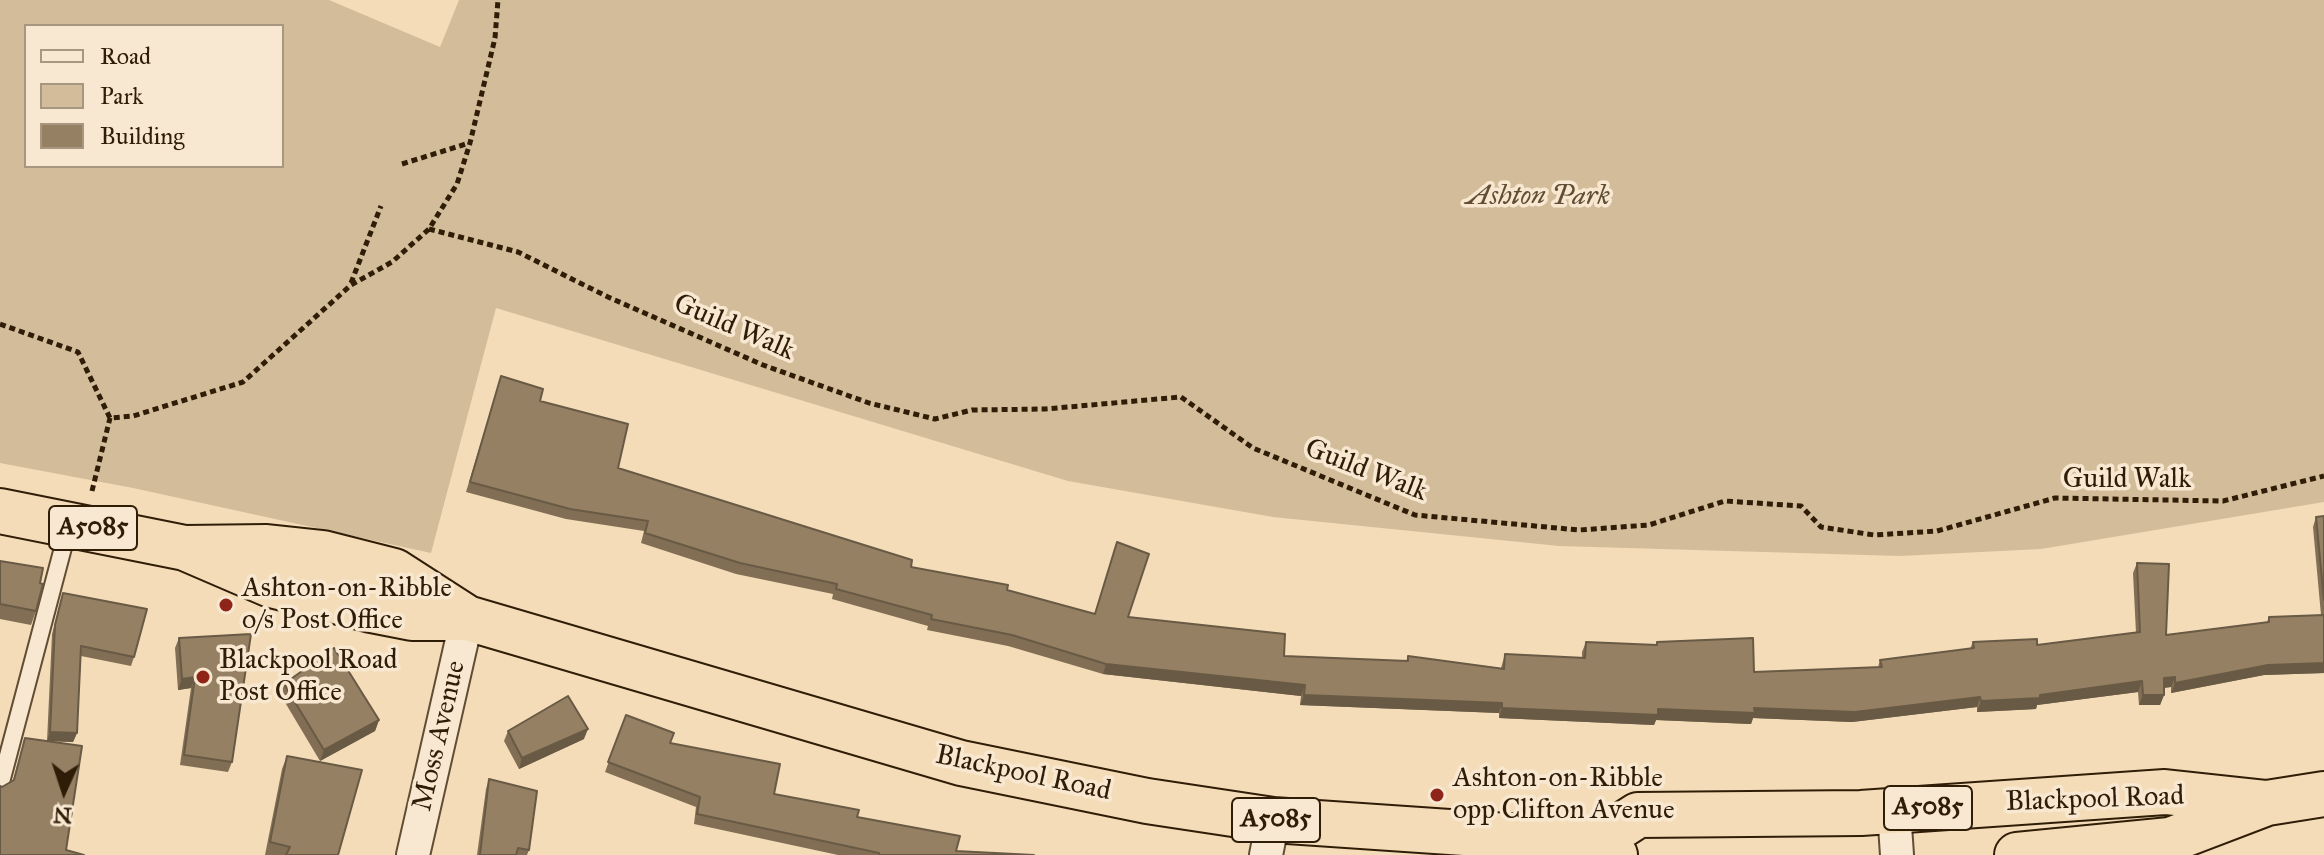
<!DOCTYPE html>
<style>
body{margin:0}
#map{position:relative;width:2324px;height:855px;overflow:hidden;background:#f4dcb8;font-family:"IM FELL Great Primer",serif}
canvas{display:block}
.legend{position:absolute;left:24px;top:24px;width:260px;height:144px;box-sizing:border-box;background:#f8e8d1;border:2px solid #a89780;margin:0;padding:10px 14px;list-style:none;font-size:24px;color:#301d07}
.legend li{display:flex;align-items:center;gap:16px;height:40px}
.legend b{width:40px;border:2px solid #a89780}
.north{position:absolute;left:24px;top:751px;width:80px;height:80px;-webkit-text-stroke:6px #f8e8d1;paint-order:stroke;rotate:183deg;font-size:22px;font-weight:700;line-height:32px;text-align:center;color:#301d07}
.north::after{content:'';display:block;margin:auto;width:28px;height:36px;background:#301d07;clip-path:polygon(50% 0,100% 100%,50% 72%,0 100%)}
</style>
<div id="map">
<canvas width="2324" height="855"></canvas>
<ul class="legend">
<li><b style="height:10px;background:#f8e8d1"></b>Road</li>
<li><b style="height:22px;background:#d3bc9a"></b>Park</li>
<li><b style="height:22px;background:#968063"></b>Building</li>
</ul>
<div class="north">N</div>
</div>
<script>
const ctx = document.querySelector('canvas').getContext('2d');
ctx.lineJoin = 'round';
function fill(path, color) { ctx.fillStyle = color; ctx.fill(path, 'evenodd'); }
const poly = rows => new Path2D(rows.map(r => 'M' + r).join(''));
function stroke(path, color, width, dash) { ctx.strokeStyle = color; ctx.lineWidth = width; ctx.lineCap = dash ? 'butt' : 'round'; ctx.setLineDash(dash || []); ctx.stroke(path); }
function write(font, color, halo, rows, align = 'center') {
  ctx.font = font + ' "IM FELL Great Primer",serif'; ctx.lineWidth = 7; ctx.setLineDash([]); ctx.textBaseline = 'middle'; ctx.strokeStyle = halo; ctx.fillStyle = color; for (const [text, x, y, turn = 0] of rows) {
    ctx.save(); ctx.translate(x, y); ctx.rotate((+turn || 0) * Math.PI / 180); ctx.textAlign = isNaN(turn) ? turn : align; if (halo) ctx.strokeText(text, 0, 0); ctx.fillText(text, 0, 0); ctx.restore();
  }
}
const green = poly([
 [0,0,329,0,440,47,459,0,2324,0,2324,502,2041,549,1900,556,1559,546,1273,517,1068,481,496,308,431,553,133,488,0,463],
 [26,26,282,26,282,166,26,166]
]);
const path = poly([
 [402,164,469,143],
 [429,229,518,252,608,297,763,365,869,403,935,419,972,410,1045,409,1181,397,1253,448,1415,515,1579,530,1649,525,1725,501,1801,506,1821,527,1874,535,1937,531,2055,498,2223,501,2324,476],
 [351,283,381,206],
 [0,324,78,352,110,418,133,416,243,382,351,285,392,262,429,229,457,184,470,143,495,38,498,0],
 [92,491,110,418]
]);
const service = poly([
 [0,786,69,525]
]);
const minor = poly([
 [1894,811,1897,855],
 [413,855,467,618],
 [1266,855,1273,820]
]);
const trunk = poly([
 [0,511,185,548,271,585,371,610,412,618,467,618],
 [185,548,267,547,323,553,394,571,467,618,961,763,1147,801,1273,820,1596,842,1615,855],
 [1596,842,1638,815,1861,813,2165,792,2267,803],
 [2017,855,2170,840,2267,803,2324,794]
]);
const wall = poly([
 [501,376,540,401,618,468,911,567,1007,590,1095,614,1114,552,1128,617,1284,656,1406,661,1408,656,1501,668,1505,654,1582,658,1582,652,1586,642,1656,645,1657,642,1754,672,1878,667,1880,660,1970,649,1973,642,2037,645,2136,633,2133,573,2137,563,2166,635,2267,622,2269,617,2321,615,2313,527,2316,517,2324,516,2324,673,2264,675,2171,693,2171,687,2164,688,2164,695,2160,705,2139,705,2138,692,2037,705,2036,709,1977,712,1977,707,1852,722,1753,718,1751,724,1656,720,1654,725,1499,718,1499,713,1300,705,1301,696,1103,674,1008,646,927,630,928,626,832,599,833,594,736,574,641,543,644,531,566,519,466,492],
 [0,561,36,611,31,625,0,619],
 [63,593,134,657,131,666,81,656,77,733,73,742,50,741,0,855,2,787,13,780,25,738,47,741,52,634],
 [179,638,232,762,228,772,180,765,191,688,178,690,175,648],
 [284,684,379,720,375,731,320,761,280,694],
 [626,715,670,743,774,794,857,817,956,851,1034,855,838,855,694,824,696,807,605,772],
 [508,731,584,739,519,769,504,741],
 [287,756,338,855,265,855,282,769],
 [489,779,529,850,527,855,477,855,486,789]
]);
const shadedWall = poly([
 [2324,663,2324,673,2264,675,2171,693,2175,683,2268,665],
 [1106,664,1305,685,1301,696,1103,674],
 [195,677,191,688,178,690,182,679],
 [2175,677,2171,687,2161,688,2164,678],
 [2142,681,2138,692,2037,705,2036,709,1977,712,1981,701,2040,695],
 [1304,695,1502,703,1499,713,1300,705],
 [2143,695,2164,695,2160,705,2139,705],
 [1980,697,1977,707,1852,722,1753,718,1751,724,1656,720,1654,725,1499,718,1502,708,1658,709,1754,708],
 [379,720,375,731,320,761,324,750],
 [588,729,584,739,519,769,522,758],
 [50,732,77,733,73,742,47,741]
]);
const building = poly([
 [501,376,543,389,540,401,628,424,618,468,912,560,911,567,1008,585,1007,590,1095,614,1117,542,1149,554,1128,617,1285,634,1284,656,1408,661,1408,656,1504,669,1505,654,1585,658,1586,642,1657,645,1657,642,1753,638,1754,672,1882,667,1880,660,1974,648,1973,642,2037,639,2037,645,2140,632,2137,563,2169,564,2166,635,2269,622,2269,617,2324,615,2324,663,2268,665,2175,683,2175,677,2164,678,2164,695,2143,695,2142,681,2040,695,2040,698,1981,701,1980,697,1855,712,1754,708,1755,713,1658,709,1658,715,1502,708,1502,703,1304,695,1305,685,1106,664,1012,635,931,619,932,615,836,589,837,584,740,563,645,533,648,521,570,509,470,482,501,376],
 [2324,516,2324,600,2316,517,2324,516],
 [0,561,43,568,40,583,43,584,36,611,0,604,0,561],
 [63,593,147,609,134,657,81,646,77,733,50,732,55,625,63,593],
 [251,634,232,762,184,755,195,677,182,679,179,638,251,634],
 [334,648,379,720,324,750,284,684,334,648],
 [568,696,588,729,522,758,508,731,568,696],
 [626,715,674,733,670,743,780,764,774,794,859,810,857,817,960,836,956,851,1034,855,879,855,879,853,697,814,700,797,608,762,626,715],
 [25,738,82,746,66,850,84,855,0,855,0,786,2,787,14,780,25,738],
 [287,756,362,770,338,855,286,855,290,847,270,842,287,756],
 [489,779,537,791,529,850,518,848,516,855,480,855,489,779]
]);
const markers = [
 [226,605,8,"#8f2418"],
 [203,677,8,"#8f2418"],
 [1437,795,8,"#8f2418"]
];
const shields = [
 [93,528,88],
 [1928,808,88],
 [1276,820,88]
];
const shieldNames = [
 ["A5085",93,528],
 ["A5085",1928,808],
 ["A5085",1276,820]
];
const parkNames = [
 ["Ashton Park",1538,197]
];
const streetNames = [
 ["Guild Walk",734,328,23],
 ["Guild Walk",1366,471,21],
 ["Guild Walk",2127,480],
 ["Moss Avenue",440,736,-77],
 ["Blackpool Road",1023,774,12],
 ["Blackpool Road",2095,800,-2]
];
const poiNames = [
 ["Ashton-on-Ribble",242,589],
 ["o/s Post Office",242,621],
 ["Blackpool Road",219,661],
 ["Post Office",219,693],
 ["Ashton-on-Ribble",1453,779],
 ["opp Clifton Avenue",1453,811]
];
fill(green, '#d3bc9a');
stroke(service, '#614d33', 20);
stroke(minor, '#614d33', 36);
stroke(trunk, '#301d07', 48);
stroke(path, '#301d07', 5, [6, 4]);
stroke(service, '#f8e8d1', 16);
stroke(minor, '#f8e8d1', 32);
stroke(trunk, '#f4dcb8', 44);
fill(wall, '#816e55');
fill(shadedWall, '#695a45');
fill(building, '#968063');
stroke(building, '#695a45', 2);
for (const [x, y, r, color] of markers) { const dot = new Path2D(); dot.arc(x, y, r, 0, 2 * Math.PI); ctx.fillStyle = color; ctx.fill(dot); stroke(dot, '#f8e8d1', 3); }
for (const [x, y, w] of shields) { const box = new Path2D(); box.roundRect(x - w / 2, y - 22, w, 44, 6); ctx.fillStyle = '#f8e8d1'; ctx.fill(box); stroke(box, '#301d07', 2); }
write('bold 26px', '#301d07', null, shieldNames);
write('italic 28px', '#614d33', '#f8e8d1', parkNames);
write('28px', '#301d07', '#f8e8d1', streetNames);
write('28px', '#301d07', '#f8e8d1', poiNames, 'left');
</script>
